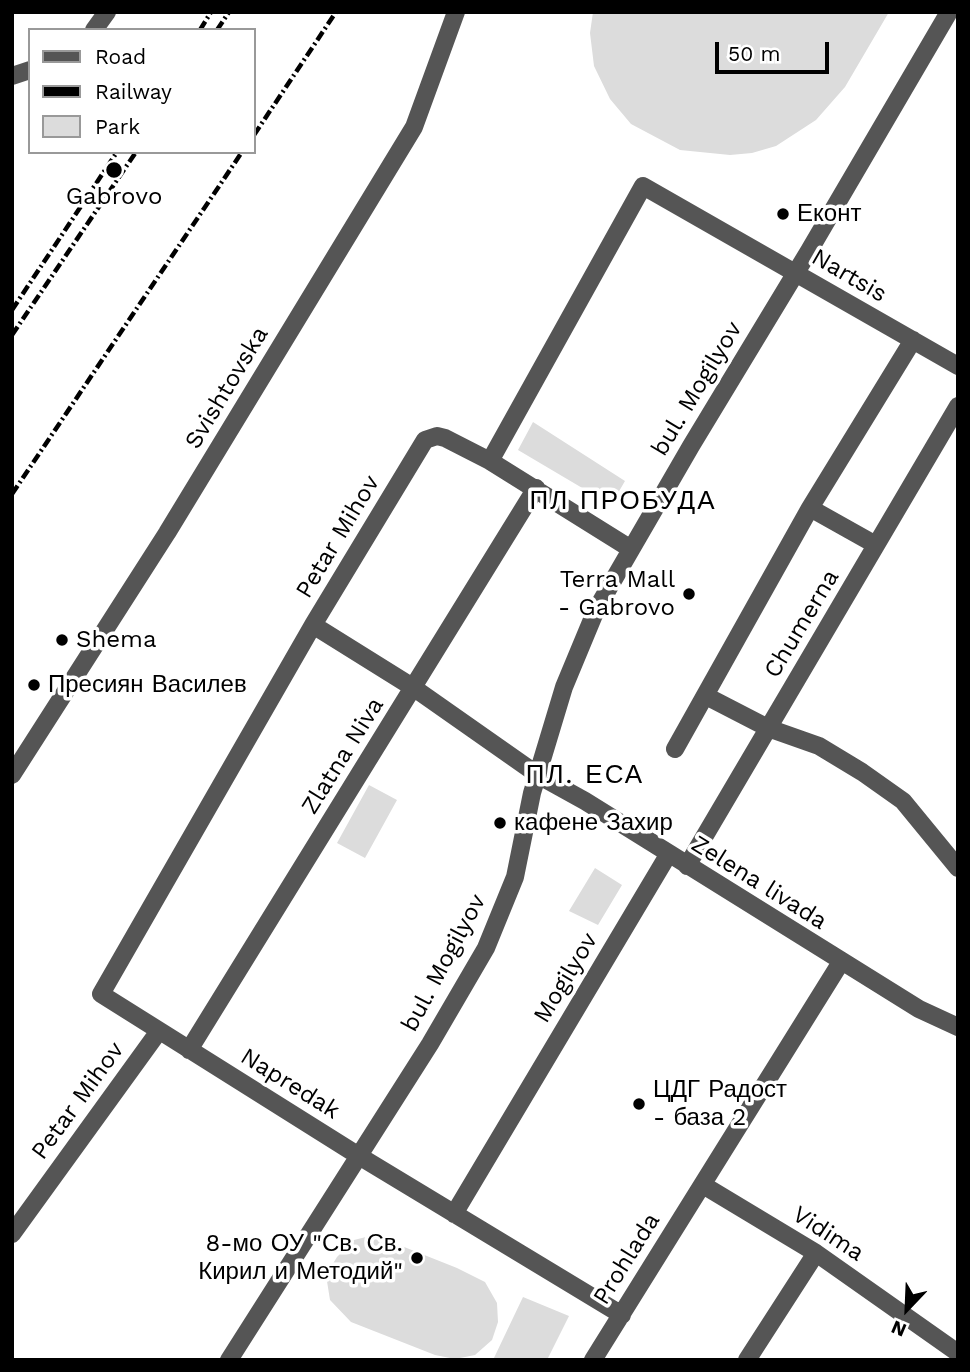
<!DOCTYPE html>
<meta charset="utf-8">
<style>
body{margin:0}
#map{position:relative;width:970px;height:1372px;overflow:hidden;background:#fff;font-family:"Work Sans",sans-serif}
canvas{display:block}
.frame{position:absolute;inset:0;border:14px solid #000;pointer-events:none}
.legend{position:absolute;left:28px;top:28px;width:228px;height:126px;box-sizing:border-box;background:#fff;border:2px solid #999;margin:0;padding:9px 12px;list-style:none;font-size:21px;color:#000}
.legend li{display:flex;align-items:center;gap:14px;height:35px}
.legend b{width:35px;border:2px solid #999}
.north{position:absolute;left:872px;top:1274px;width:70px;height:70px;-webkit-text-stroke:5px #fff;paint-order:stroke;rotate:203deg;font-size:19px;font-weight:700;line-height:28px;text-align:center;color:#000}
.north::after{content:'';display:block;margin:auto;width:24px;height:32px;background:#000;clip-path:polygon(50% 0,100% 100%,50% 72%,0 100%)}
.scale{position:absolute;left:715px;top:42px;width:114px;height:32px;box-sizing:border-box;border:4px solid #000;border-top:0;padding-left:9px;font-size:21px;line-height:24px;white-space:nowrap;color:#000;-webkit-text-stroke:5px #fff;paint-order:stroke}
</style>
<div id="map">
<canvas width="970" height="1372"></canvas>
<div class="frame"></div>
<ul class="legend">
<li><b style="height:9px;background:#555"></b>Road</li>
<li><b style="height:9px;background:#000"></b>Railway</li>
<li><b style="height:19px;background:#dcdcdc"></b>Park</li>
</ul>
<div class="north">N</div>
<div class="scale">50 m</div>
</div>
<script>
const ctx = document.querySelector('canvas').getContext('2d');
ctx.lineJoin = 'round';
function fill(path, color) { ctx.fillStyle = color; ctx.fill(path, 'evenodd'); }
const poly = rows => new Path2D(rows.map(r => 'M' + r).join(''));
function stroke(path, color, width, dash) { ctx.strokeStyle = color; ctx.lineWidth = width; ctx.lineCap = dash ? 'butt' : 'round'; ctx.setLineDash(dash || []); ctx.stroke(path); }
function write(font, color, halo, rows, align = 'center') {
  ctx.font = font + ' "Work Sans",sans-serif'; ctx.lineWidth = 7; ctx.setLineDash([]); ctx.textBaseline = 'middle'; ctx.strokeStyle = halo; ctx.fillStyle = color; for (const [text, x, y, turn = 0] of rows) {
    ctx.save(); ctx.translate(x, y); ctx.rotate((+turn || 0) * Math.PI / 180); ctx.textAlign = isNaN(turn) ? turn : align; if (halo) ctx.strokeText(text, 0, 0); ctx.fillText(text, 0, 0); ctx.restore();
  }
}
const green = poly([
 [593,12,889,12,845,87,816,120,776,146,752,153,730,155,680,150,631,124,610,99,594,66,590,33],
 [533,422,625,481,611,505,518,450],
 [369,785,397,800,365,858,337,843],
 [595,868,622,885,598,925,569,911],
 [374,1235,457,1268,485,1282,497,1303,498,1322,492,1340,475,1355,455,1359,435,1355,351,1322,330,1300,326,1275,337,1257,354,1240],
 [523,1297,569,1316,547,1360,493,1360]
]);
const minor = poly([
 [94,30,107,12],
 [12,76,30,70],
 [490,461,643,186,958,366],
 [810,508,876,545],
 [313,625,414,688,538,775,585,801,919,1009,958,1027],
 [706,696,768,728,819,746,862,772,903,801,958,868],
 [675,749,810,508,913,340],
 [12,775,167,533,414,127,456,12],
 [687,866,958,406],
 [189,1050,536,488],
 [703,1185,816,1253,958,1353],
 [454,1214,668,855],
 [12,1234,159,1031],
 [622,1315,359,1156,101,994,313,625,425,440,437,436,445,438,490,461,631,549],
 [229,1360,430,1044,486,948,515,877,532,793,564,687,596,610,691,446,809,251,949,12],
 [593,1360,841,962],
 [747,1360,816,1253]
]);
const rail = poly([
 [200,30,211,12],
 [217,30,229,12],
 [254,135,336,12],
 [12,310,117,152],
 [12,335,136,152],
 [12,494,242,152]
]);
const markers = [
 [114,170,9,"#000"],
 [783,214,7,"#000"],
 [689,594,7,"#000"],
 [62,640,7,"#000"],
 [34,685,7,"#000"],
 [500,823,7,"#000"],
 [639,1104,7,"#000"],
 [417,1258,7,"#000"]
];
const poiNames = [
 ["Gabrovo",114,197,"center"],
 ["Еконт",797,214],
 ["Terra Mall",675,580,"right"],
 ["- Gabrovo",675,608,"right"],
 ["Shema",76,640],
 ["Пресиян Василев",48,685],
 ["кафене Захир",514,823],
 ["ЦДГ Радост",653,1090],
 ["- база 2",653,1118],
 ["8-мо ОУ \"Св. Св.",403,1244,"right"],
 ["Кирил и Методий\"",403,1272,"right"]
];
const streetNames = [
 ["Nartsis",849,276,30],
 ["Svishtovska",227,388,-59],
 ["bul. Mogilyov",697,389,-59],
 ["Petar Mihov",338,537,-59],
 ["Chumerna",802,624,-59],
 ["Zlatna Niva",343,756,-58],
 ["Zelena livada",759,883,32],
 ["bul. Mogilyov",444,963,-62],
 ["Mogilyov",566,978,-59],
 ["Napredak",290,1084,32],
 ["Petar Mihov",78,1101,-54],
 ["Vidima",828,1234,33],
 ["Prohlada",627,1259,-58]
];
const neighbourhoodNames = [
 ["ПЛ ПРОБУДА",623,501],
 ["ПЛ. ЕСА",585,775]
];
fill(green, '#dcdcdc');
stroke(minor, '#555', 18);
stroke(rail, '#000', 4.5, [10, 3.5, 2, 3.5]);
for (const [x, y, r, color] of markers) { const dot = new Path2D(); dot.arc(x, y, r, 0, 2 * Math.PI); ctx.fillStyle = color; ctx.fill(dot); stroke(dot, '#fff', 2.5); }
write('24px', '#000', '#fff', poiNames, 'left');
write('24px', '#000', '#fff', streetNames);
ctx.letterSpacing = '2px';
write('26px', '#000', '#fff', neighbourhoodNames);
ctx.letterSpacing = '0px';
</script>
